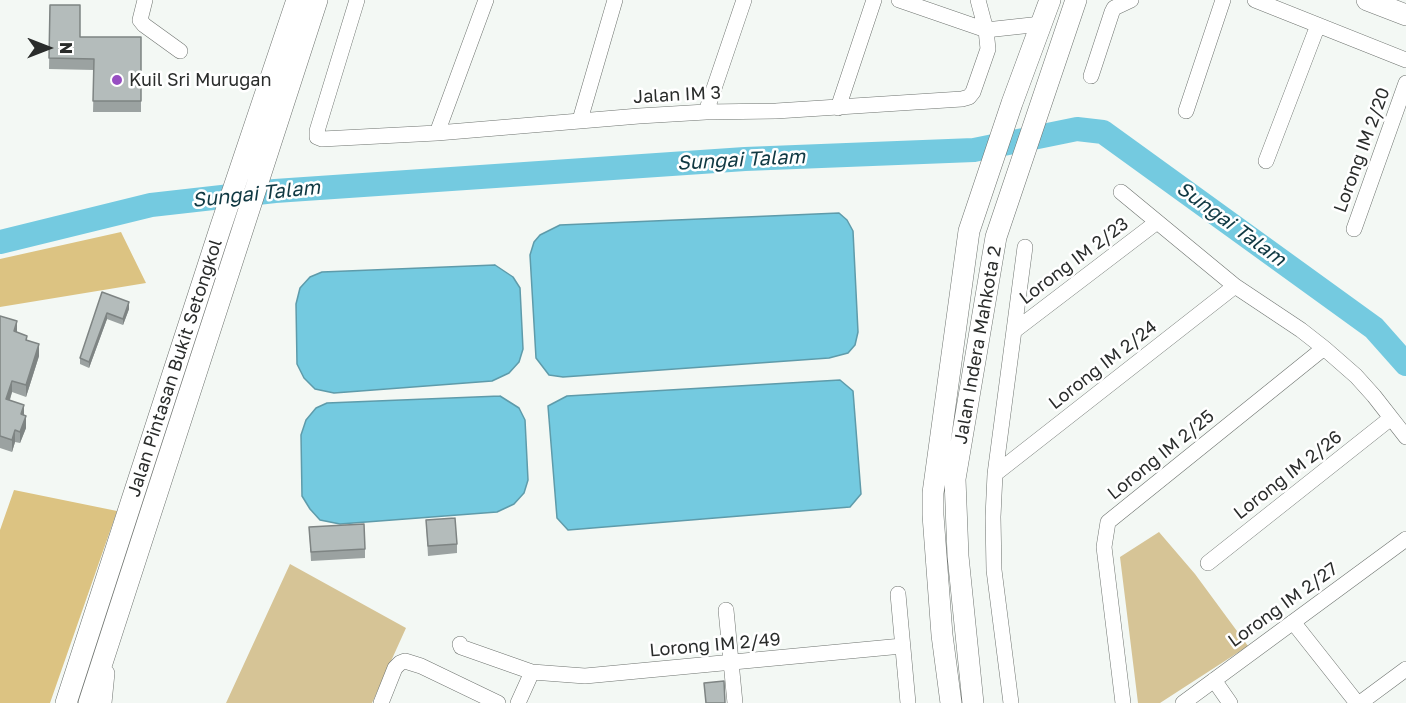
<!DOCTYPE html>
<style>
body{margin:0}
#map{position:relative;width:1406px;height:703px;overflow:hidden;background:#f3f8f4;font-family:"Golos Text",sans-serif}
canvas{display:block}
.north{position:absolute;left:18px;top:18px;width:60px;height:60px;-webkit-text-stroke:4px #fff;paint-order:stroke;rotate:90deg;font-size:16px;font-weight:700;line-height:24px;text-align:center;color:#2a2c2b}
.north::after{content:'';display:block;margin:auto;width:21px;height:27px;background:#2a2c2b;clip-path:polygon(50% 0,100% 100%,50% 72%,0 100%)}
</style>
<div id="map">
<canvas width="1406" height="703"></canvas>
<div class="north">N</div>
</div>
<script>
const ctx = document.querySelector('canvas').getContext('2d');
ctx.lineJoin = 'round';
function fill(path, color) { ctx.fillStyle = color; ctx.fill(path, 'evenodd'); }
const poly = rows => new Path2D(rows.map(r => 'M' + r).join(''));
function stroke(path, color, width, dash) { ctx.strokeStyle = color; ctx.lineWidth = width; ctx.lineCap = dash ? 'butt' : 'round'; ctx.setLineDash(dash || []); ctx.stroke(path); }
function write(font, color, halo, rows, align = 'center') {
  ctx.font = font + ' "Golos Text",sans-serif'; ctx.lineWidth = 5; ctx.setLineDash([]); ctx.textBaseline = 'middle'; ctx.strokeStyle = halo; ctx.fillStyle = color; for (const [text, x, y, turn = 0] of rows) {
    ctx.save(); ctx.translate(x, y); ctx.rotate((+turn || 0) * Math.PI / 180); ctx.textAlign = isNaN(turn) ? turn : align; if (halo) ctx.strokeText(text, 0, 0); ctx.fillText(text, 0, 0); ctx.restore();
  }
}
const green = poly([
 [1159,532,1195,574,1248,646,1160,703,1138,703,1120,557],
 [290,564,406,628,372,703,226,703]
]);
const forest = poly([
 [121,232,146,283,0,307,0,259],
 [14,490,117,511,50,703,0,703,0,530]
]);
const water = poly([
 [839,213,847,220,853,231,858,332,855,345,848,353,829,358,563,377,549,375,536,358,530,255,534,242,540,235,560,225,839,213],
 [495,265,513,277,520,288,523,349,519,362,509,373,492,381,334,393,315,389,304,378,297,364,296,304,300,288,310,277,322,272,495,265],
 [840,380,853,391,861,494,850,507,568,530,557,518,548,406,567,396,840,380],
 [500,396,519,408,525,420,528,480,524,493,514,504,497,512,340,524,320,520,310,509,302,496,301,435,306,420,316,408,327,403,500,396]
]);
const river = poly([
 [0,242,151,205,275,191,745,159,974,150,1077,129,1103,132,1374,328,1406,364]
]);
const street = poly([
 [145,0,140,20,144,25,180,51],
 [357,0,317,131,317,137,322,139,437,133,639,116,706,112,776,111,962,99,969,97,973,92,988,49,986,30,978,0],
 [899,0,986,30,1041,24],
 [1255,0,1406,60],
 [1091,76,1112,12,1114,8,1131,0],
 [838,108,874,0],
 [1186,111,1223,0],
 [706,112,744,0],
 [580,120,615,0],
 [437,133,486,0],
 [1266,161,1318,25],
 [1121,192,1235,286,1301,330,1324,348,1356,376,1374,396,1406,437],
 [1354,229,1406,83],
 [1014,331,1157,222],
 [995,474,1235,286],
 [1208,563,1391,418],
 [898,594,908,703],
 [726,610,735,703],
 [1293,622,1357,703],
 [460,644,461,647,532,672,585,676,902,646],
 [1214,680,1230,703],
 [104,703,107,673],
 [381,703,395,668,400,663,405,661,421,666,498,703],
 [518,703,532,672],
 [1011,703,994,570,993,517,995,474,1025,247],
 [1123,703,1104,547,1108,522,1324,348],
 [1183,703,1406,539],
 [1360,703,1406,669]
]);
const secondary = poly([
 [1367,0,1406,15],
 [66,703,220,229,297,0],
 [89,703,317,0],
 [951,703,942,635,933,515,933,493,969,231,1012,103,1050,0],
 [973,703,958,556,955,479,996,237,1076,0]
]);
const wall = poly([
 [50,5,80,37,141,37,141,112,93,112,94,70,49,69],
 [102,292,129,309,123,325,107,319,89,368,80,364,80,358],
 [0,316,27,341,39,356,26,397,12,392,10,400,24,416,26,428,20,443,15,442,12,452,0,448],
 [426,520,457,544,457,553,428,556],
 [309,527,365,549,365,558,311,561]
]);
const shadedWall = poly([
 [129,302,129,309,123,325,123,319],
 [107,313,107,319,89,368,89,362],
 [17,321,17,333,14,331],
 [39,344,39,356,26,397,26,385],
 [12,381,12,392,6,411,6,399],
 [24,405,24,417,21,414],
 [26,416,26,428,20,443,20,432],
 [15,430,15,442,12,452,12,440]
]);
const building = poly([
 [50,5,80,5,80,37,141,37,141,101,93,101,94,59,49,58,50,5],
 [102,292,129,302,123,319,107,313,89,362,80,358,102,292],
 [0,316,17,321,14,331,27,336,26,340,39,344,26,385,12,381,6,399,24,405,21,414,26,416,20,432,15,430,12,440,0,436,0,316],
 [455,518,457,544,428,546,426,520,455,518],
 [364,524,365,549,311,552,309,527,364,524],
 [724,681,725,703,706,703,704,683,724,681]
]);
const markers = [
 [117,80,6,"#974ec2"]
];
const poiNames = [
 ["Kuil Sri Murugan",129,80]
];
const streetNames = [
 ["Jalan IM 3",677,95,-3],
 ["Lorong IM 2/20",1362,150,-70],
 ["Lorong IM 2/23",1074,261,-37],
 ["Jalan Indera Mahkota 2",978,345,-80],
 ["Lorong IM 2/24",1103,365,-38],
 ["Jalan Pintasan Bukit Setongkol",175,368,-72],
 ["Lorong IM 2/25",1161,455,-39],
 ["Lorong IM 2/26",1288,475,-38],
 ["Lorong IM 2/27",1283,605,-36],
 ["Lorong IM 2/49",715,645,-5]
];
const waterNames = [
 ["Sungai Talam",741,160,-3],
 ["Sungai Talam",256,194,-6],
 ["Sungai Talam",1231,224,36]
];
fill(green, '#d6c496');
fill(forest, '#dcc382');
fill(water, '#74cae0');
stroke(water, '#5e9baa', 1.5);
stroke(river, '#74cae0', 24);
stroke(street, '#6e736f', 16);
stroke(secondary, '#6e736f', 22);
stroke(street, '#fff', 15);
stroke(secondary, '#fff', 21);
fill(wall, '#9ba2a1');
fill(shadedWall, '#7e8483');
fill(building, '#b4bcbb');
stroke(building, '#7e8483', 1.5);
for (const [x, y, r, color] of markers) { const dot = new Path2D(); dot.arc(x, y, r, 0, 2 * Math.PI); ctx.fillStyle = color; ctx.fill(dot); stroke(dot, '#fff', 2); }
write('18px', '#2a2c2b', '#fff', poiNames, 'left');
write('18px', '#2a2c2b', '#fff', streetNames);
write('italic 20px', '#103943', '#fff', waterNames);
</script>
